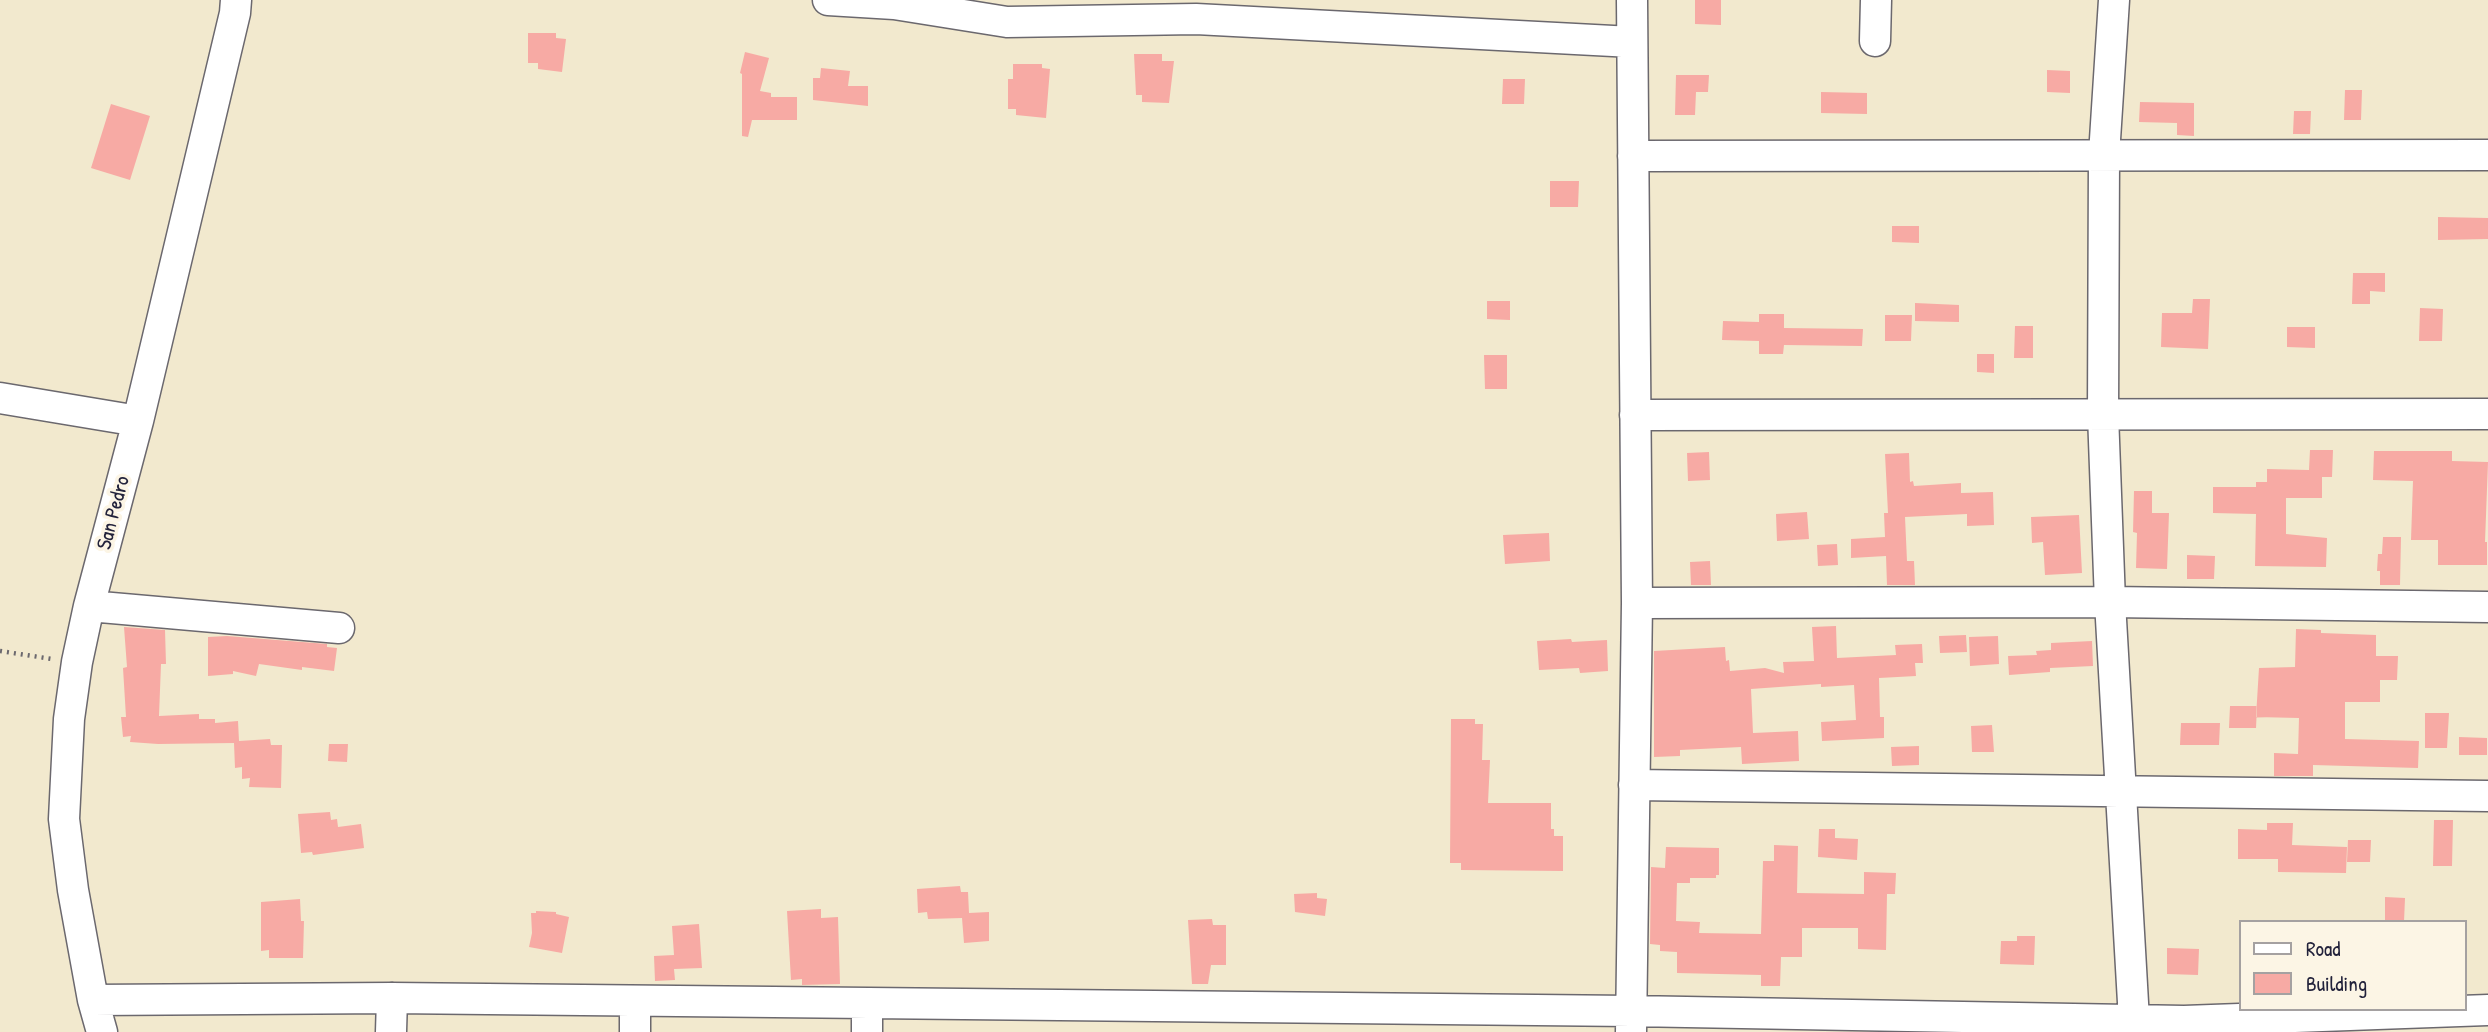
<!DOCTYPE html>
<style>
body{margin:0}
#map{position:relative;width:2488px;height:1032px;overflow:hidden;background:#f2e9ce;font-family:"Patrick Hand",sans-serif}
canvas{display:block}
.legend{position:absolute;left:2239px;top:920px;width:228px;height:91px;box-sizing:border-box;background:#fcf5e5;border:2px solid #a5a1a1;margin:0;padding:9px 12px;list-style:none;font-size:21px;color:#22223b}
.legend li{display:flex;align-items:center;gap:14px;height:35px}
.legend b{width:35px;border:2px solid #a5a1a1}
</style>
<div id="map">
<canvas width="2488" height="1032"></canvas>
<ul class="legend">
<li><b style="height:9px;background:#fff"></b>Road</li>
<li><b style="height:19px;background:#f7aaa4"></b>Building</li>
</ul>
</div>
<script>
const ctx = document.querySelector('canvas').getContext('2d');
ctx.lineJoin = 'round';
function fill(path, color) { ctx.fillStyle = color; ctx.fill(path, 'evenodd'); }
const poly = rows => new Path2D(rows.map(r => 'M' + r).join(''));
function stroke(path, color, width, dash) { ctx.strokeStyle = color; ctx.lineWidth = width; ctx.lineCap = dash ? 'butt' : 'round'; ctx.setLineDash(dash || []); ctx.stroke(path); }
function write(font, color, halo, rows, align = 'center') {
  ctx.font = font + ' "Patrick Hand",sans-serif'; ctx.lineWidth = 7; ctx.setLineDash([]); ctx.textBaseline = 'middle'; ctx.strokeStyle = halo; ctx.fillStyle = color; for (const [text, x, y, turn = 0] of rows) {
    ctx.save(); ctx.translate(x, y); ctx.rotate((+turn || 0) * Math.PI / 180); ctx.textAlign = isNaN(turn) ? turn : align; if (halo) ctx.strokeText(text, 0, 0); ctx.fillText(text, 0, 0); ctx.restore();
  }
}
const building = poly([
 [1695,0,1721,0,1721,25,1695,24],
 [528,33,556,33,556,38,566,39,562,72,538,69,538,63,528,63],
 [745,52,769,58,760,91,771,93,771,97,797,97,797,120,752,120,748,137,742,136,742,74,740,73],
 [1134,54,1162,54,1162,61,1174,61,1169,103,1142,102,1142,95,1136,95],
 [1013,64,1042,64,1042,68,1050,69,1046,118,1016,115,1016,109,1008,109,1008,79,1013,79],
 [821,68,850,71,848,86,868,86,868,106,813,100,813,78,820,78],
 [2047,70,2070,71,2070,93,2047,92],
 [1676,75,1709,75,1708,92,1696,92,1695,115,1675,115],
 [1503,79,1525,79,1524,104,1502,104],
 [2345,90,2362,90,2361,120,2344,120],
 [1821,92,1867,93,1867,114,1821,113],
 [2140,102,2194,103,2194,136,2177,135,2177,123,2139,122],
 [111,104,150,116,130,180,91,168],
 [2294,111,2311,111,2310,134,2293,134],
 [1550,181,1579,181,1578,207,1550,207],
 [2438,217,2488,218,2488,239,2438,240],
 [1892,226,1919,226,1919,243,1892,242],
 [2353,273,2385,273,2385,292,2370,291,2370,304,2352,304],
 [2193,299,2210,299,2208,349,2161,347,2162,313,2192,313],
 [1487,301,1510,301,1510,320,1487,319],
 [1915,303,1959,305,1959,322,1915,321],
 [2420,308,2443,309,2442,341,2419,341],
 [1759,314,1784,314,1784,328,1863,329,1862,346,1784,345,1783,354,1759,354,1759,341,1722,340,1723,321,1759,322],
 [1885,315,1912,315,1911,341,1885,341],
 [2015,326,2033,326,2033,358,2014,358],
 [2287,327,2315,327,2315,348,2287,347],
 [1977,354,1994,354,1994,373,1977,372],
 [1484,355,1507,355,1507,389,1485,389],
 [2310,450,2333,450,2332,477,2322,477,2322,498,2286,498,2286,534,2327,538,2326,567,2255,566,2256,514,2213,513,2213,487,2256,487,2256,482,2267,482,2267,469,2309,470],
 [2374,451,2452,451,2452,461,2488,462,2485,542,2487,542,2487,565,2438,565,2438,540,2411,540,2413,481,2373,480],
 [1709,452,1710,480,1688,481,1687,453],
 [1909,453,1910,482,1913,481,1914,486,1961,483,1961,493,1993,492,1994,525,1967,526,1967,514,1905,517,1907,561,1914,561,1915,585,1887,585,1886,556,1851,558,1851,539,1885,537,1884,513,1888,513,1885,454],
 [2134,491,2152,491,2152,513,2169,513,2167,569,2136,568,2137,533,2133,532],
 [1807,512,1809,539,1777,541,1776,514],
 [2079,515,2082,573,2045,575,2043,542,2032,543,2031,517],
 [1549,533,1550,561,1505,564,1503,535],
 [2383,537,2401,537,2400,585,2380,585,2380,571,2377,571,2378,554,2382,554],
 [1837,544,1838,565,1818,566,1817,545],
 [2187,555,2215,556,2214,579,2187,579],
 [1710,561,1711,585,1691,585,1690,562],
 [1836,626,1837,658,1896,655,1895,645,1922,644,1923,663,1915,663,1916,676,1879,678,1880,717,1884,717,1884,738,1822,741,1821,722,1856,720,1854,685,1821,687,1821,684,1751,689,1753,733,1798,731,1799,761,1742,764,1741,747,1680,750,1680,756,1654,757,1654,651,1725,647,1726,661,1729,660,1730,671,1765,668,1784,673,1783,662,1814,661,1812,627],
 [124,627,165,630,166,664,161,664,159,716,199,714,199,719,215,719,215,723,238,721,239,741,270,739,271,745,282,745,281,788,249,787,250,778,242,779,242,767,235,768,234,743,158,744,130,742,131,736,123,737,121,717,126,717,123,668,127,667],
 [2296,629,2321,630,2321,633,2376,635,2376,656,2398,656,2397,680,2380,680,2380,702,2345,702,2345,739,2419,741,2418,768,2313,765,2313,776,2274,776,2274,753,2298,754,2299,718,2256,717,2259,668,2295,667],
 [1966,635,1967,652,1940,653,1939,636],
 [227,636,327,644,327,647,337,648,334,671,302,667,302,670,259,664,256,676,233,671,233,674,208,676,208,637],
 [1998,636,1999,664,1970,666,1969,637],
 [1571,639,1572,642,1607,640,1608,671,1580,673,1579,668,1539,670,1537,641],
 [2092,641,2093,666,2050,668,2050,672,2009,675,2008,656,2037,655,2036,651,2051,650,2051,643],
 [2230,706,2257,706,2256,728,2229,728],
 [2425,713,2449,713,2447,748,2425,748],
 [1451,719,1475,719,1475,724,1483,724,1482,760,1490,760,1488,803,1551,803,1551,829,1554,829,1554,836,1563,836,1563,871,1461,870,1461,863,1450,863],
 [2181,723,2220,723,2219,745,2180,745],
 [1992,725,1994,752,1972,752,1971,726],
 [2459,737,2487,738,2487,755,2459,755],
 [329,744,348,744,347,762,328,761],
 [1919,746,1919,765,1892,766,1891,747],
 [330,812,331,820,337,819,338,827,361,824,364,848,313,855,312,852,301,853,298,814],
 [2434,820,2453,820,2452,866,2433,866],
 [2267,823,2293,823,2292,845,2347,847,2346,873,2278,872,2278,859,2238,859,2238,829,2267,830],
 [1819,829,1835,829,1835,838,1858,839,1857,860,1818,857],
 [2348,840,2371,840,2370,862,2347,862],
 [1774,845,1798,846,1797,893,1864,894,1864,872,1896,873,1895,894,1887,894,1886,950,1858,949,1858,928,1802,928,1802,957,1781,957,1780,986,1761,986,1761,975,1677,973,1677,952,1660,951,1660,945,1650,944,1651,867,1665,868,1666,847,1719,848,1719,875,1716,875,1716,878,1690,878,1690,883,1677,883,1676,921,1700,922,1699,933,1761,934,1763,861,1774,861],
 [960,886,961,892,968,892,969,913,989,912,989,941,964,943,962,918,928,919,927,912,918,913,917,889],
 [1317,893,1317,898,1327,899,1325,916,1295,912,1294,894],
 [2385,897,2405,898,2404,922,2385,922],
 [300,899,301,921,304,921,303,958,269,958,269,950,261,951,261,902],
 [821,909,821,918,838,917,840,984,802,985,802,979,791,980,787,911],
 [536,911,556,912,556,914,569,917,562,953,529,947,532,933,531,913,536,913],
 [1212,919,1213,925,1226,925,1226,965,1211,965,1208,984,1192,984,1188,920],
 [699,924,702,968,674,969,675,980,655,981,654,956,674,955,672,926],
 [2017,936,2035,936,2034,965,2000,964,2001,941,2017,941],
 [2167,948,2199,949,2198,975,2167,974]
]);
const path = poly([
 [0,651,52,659]
]);
const minor = poly([
 [828,0,894,4,1007,22,1196,19,1632,42],
 [2114,0,2104,155,2103,414,2110,602,2134,1020],
 [1875,41,1876,0],
 [1633,156,2488,155],
 [0,398,138,421],
 [1635,415,2488,414],
 [1637,603,2110,602,2488,607],
 [89,606,339,628],
 [1634,785,2488,796],
 [93,1000,392,998,1631,1011,2184,1021,2488,1010],
 [102,1032,93,1000,73,890,64,819,69,719,77,662,89,606,138,421,235,13,236,0],
 [391,1032,392,998],
 [635,1032,635,1001],
 [867,1032,867,1003],
 [1631,1032,1637,603,1632,0]
]);
const streetNames = [
 ["San Pedro",114,513,-75]
];
fill(building, '#f7aaa4');
stroke(minor, '#6b686e', 33);
stroke(path, '#6b686e', 4.5, [2, 5]);
stroke(minor, '#fff', 30);
write('21px', '#22223b', '#fcf5e5', streetNames);
</script>
